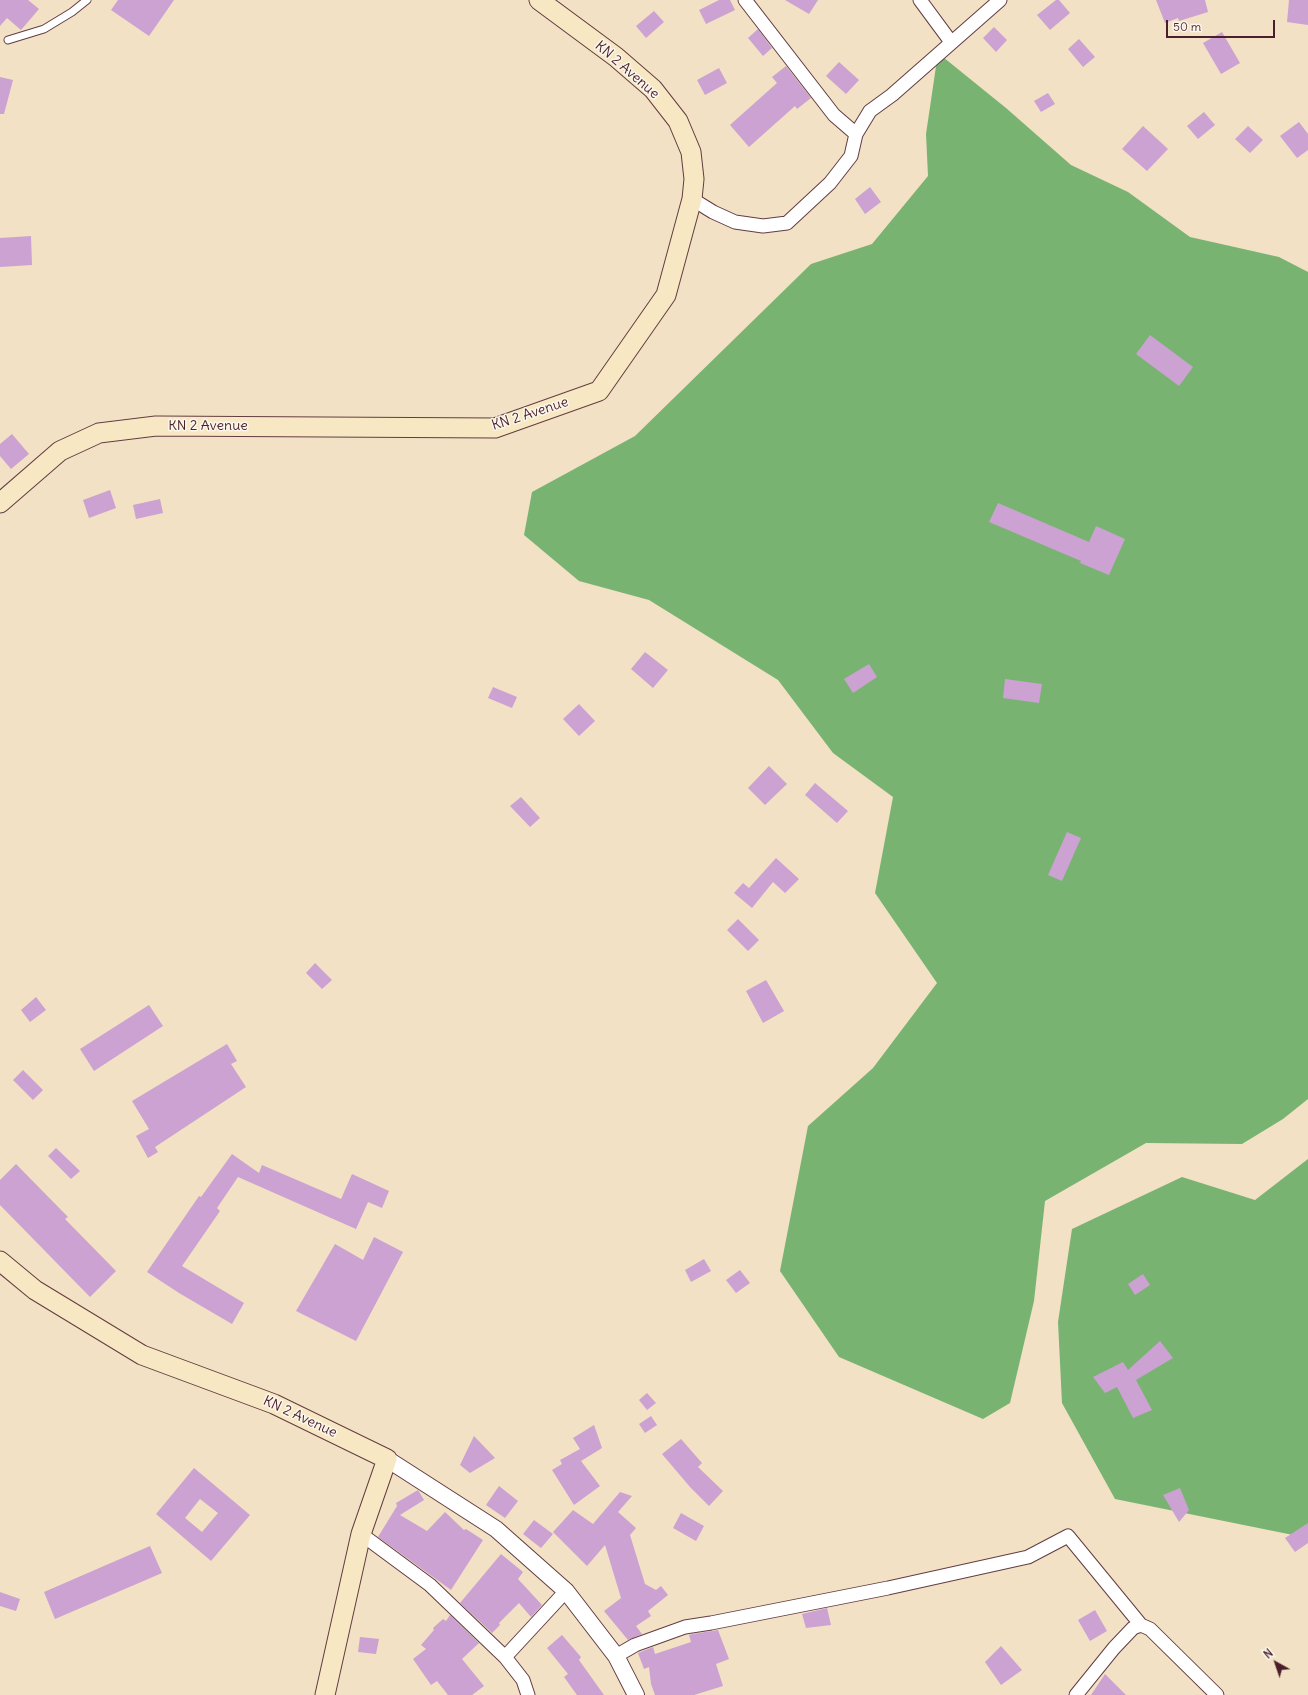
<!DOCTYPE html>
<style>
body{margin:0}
#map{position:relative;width:1308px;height:1695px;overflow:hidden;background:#f2e1c4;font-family:Delius,sans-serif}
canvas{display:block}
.north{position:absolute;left:1256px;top:1643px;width:40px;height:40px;-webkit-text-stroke:3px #fbf7ec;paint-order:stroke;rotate:320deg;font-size:11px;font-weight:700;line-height:16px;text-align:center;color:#4a1f2b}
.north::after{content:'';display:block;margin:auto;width:14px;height:18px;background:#4a1f2b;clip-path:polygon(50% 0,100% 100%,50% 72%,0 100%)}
.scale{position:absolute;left:1166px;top:20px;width:109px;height:18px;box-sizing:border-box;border:2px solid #4a1f2b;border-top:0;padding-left:5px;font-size:12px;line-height:14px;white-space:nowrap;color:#4a1f2b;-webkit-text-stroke:3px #fbf7ec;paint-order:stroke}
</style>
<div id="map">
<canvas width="1308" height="1695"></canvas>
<div class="north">N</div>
<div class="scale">50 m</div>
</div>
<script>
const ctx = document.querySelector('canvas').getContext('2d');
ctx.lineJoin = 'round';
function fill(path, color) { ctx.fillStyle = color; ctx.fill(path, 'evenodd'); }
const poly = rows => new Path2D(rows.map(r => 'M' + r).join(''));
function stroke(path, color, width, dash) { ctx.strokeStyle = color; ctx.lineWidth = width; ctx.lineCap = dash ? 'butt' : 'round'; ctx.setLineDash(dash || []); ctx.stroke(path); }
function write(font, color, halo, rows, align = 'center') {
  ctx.font = font + ' Delius,sans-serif'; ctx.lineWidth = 3; ctx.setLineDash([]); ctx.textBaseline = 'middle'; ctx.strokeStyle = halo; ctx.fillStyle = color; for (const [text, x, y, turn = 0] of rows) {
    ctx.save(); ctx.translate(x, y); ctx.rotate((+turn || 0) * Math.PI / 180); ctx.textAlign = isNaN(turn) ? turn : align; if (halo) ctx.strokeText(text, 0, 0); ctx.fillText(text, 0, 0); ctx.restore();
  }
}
const forest = poly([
 [938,53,1006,108,1071,165,1128,192,1190,237,1279,257,1308,272,1308,1099,1283,1119,1242,1144,1146,1143,1045,1201,1034,1301,1010,1403,983,1419,839,1357,780,1271,808,1126,873,1068,937,983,875,893,893,797,833,753,778,680,649,600,579,581,524,535,532,492,635,436,811,264,872,244,928,176,926,134],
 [1308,1159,1308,1538,1115,1499,1062,1403,1058,1322,1072,1229,1182,1177,1255,1200]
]);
const building = poly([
 [0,0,28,0,39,9,21,30,7,18,0,26],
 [118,0,174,0,149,36,111,10],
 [719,0,730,0,735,10,706,24,699,10],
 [785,0,818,0,809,14],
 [1056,0,1059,0,1070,13,1050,30,1037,15],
 [1156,0,1205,0,1208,12,1179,21,1178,18,1165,23],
 [1289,0,1308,0,1308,25,1287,22],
 [654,11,664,22,646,38,636,26],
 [994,27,1007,40,996,52,983,38],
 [758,29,772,48,763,56,748,38],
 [1222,32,1240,63,1221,74,1203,43],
 [1079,39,1095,57,1083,67,1068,49],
 [839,62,859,80,846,94,826,76],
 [786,66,811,98,797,109,795,106,749,147,730,125,777,83,772,77],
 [719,68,727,83,705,95,697,80],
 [0,77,13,80,4,114,0,114],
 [1048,93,1055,104,1041,112,1034,101],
 [1204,112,1215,125,1198,139,1187,126],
 [1299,122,1308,134,1308,150,1297,158,1280,136],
 [1143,126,1168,149,1147,171,1122,149],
 [1248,126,1263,140,1250,153,1235,139],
 [870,187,881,202,865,214,855,199],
 [31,236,32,265,0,267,0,238],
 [1150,335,1193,367,1179,386,1136,354],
 [12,434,29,454,11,469,0,456,0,444],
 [110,490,116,508,89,518,83,500],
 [160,499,163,513,136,519,133,505],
 [998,503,1089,542,1096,526,1125,539,1109,575,1080,563,1081,561,989,522],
 [645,652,668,670,653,688,631,669],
 [869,664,877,677,853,693,844,679],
 [1005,679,1042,684,1039,703,1003,698],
 [493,687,517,697,512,708,488,698],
 [579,704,595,721,579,736,563,719],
 [769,766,787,784,765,805,748,788],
 [815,783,848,811,837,823,805,795],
 [521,797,540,818,530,827,510,806],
 [1067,832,1081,838,1062,881,1048,875],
 [776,858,799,879,785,893,773,882,752,908,734,893,743,883,749,888],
 [738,919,759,940,748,951,727,930],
 [315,963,332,980,322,989,306,973],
 [766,980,784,1011,763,1023,746,991],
 [36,997,46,1010,30,1022,21,1010],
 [149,1005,163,1026,94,1071,80,1049],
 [227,1044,237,1061,231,1064,246,1087,155,1147,158,1152,148,1158,136,1136,149,1129,132,1101],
 [23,1070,43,1090,33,1100,13,1080],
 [56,1148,80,1171,71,1179,48,1156],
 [232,1154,259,1173,262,1165,341,1199,352,1174,389,1191,382,1208,368,1202,356,1229,238,1177,217,1208,220,1211,182,1266,244,1303,232,1324,179,1293,147,1272,199,1196,201,1197],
 [16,1164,68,1217,65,1219,116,1271,90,1297,0,1205,0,1180],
 [374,1237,403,1252,356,1341,296,1311,335,1244,363,1260],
 [704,1259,711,1271,691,1282,685,1270],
 [740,1270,750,1283,736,1293,726,1280],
 [1143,1274,1150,1285,1135,1295,1128,1284],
 [1160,1341,1173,1358,1136,1380,1152,1410,1133,1418,1117,1387,1105,1393,1093,1377,1123,1362,1128,1370],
 [647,1393,656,1403,647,1410,639,1400],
 [651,1416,657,1425,645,1433,639,1424],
 [594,1425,602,1448,581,1461,600,1486,574,1505,552,1470,562,1464,560,1460,580,1449,573,1438],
 [474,1436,495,1458,470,1473,460,1465],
 [681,1439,702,1463,698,1467,723,1491,709,1506,690,1487,662,1454],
 [194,1468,250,1515,211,1561,156,1514],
 [200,1499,218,1513,202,1532,185,1518],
 [499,1486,518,1501,505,1518,486,1505],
 [1180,1488,1189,1510,1179,1522,1163,1495],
 [418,1490,424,1500,400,1515,427,1531,445,1512,464,1530,466,1529,483,1540,451,1590,378,1537,397,1506,396,1503],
 [620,1492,632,1496,618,1512,636,1528,630,1535,645,1584,656,1590,661,1586,668,1595,648,1611,651,1616,636,1626,642,1634,628,1640,604,1611,621,1598,605,1545,587,1566,553,1532,573,1510,593,1524],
 [681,1513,704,1526,696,1541,673,1528],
 [534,1520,553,1534,541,1548,523,1534],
 [1308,1523,1308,1543,1295,1552,1285,1538],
 [150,1546,162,1573,55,1619,44,1592],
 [501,1554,523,1572,518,1579,542,1605,531,1617,519,1603,499,1623,500,1625,492,1633,460,1603],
 [0,1592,20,1599,16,1611,0,1606],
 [827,1608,831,1625,806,1628,802,1614],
 [1095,1610,1107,1631,1090,1641,1078,1620],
 [450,1615,479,1643,462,1659,484,1686,472,1695,448,1695,437,1681,431,1685,413,1659,426,1649,421,1645,434,1630,433,1628,443,1619,446,1621],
 [718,1630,729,1659,716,1664,723,1686,694,1695,655,1695,651,1684,649,1667,644,1669,638,1653,653,1647,655,1654,691,1642,689,1635,693,1634],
 [562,1635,581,1657,579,1660,604,1695,577,1695,564,1677,568,1674,547,1648],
 [360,1637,379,1639,376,1654,358,1652],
 [1001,1646,1022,1670,1001,1685,985,1662],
 [1105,1674,1126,1695,1091,1695]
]);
const service = poly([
 [8,40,44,29,72,12,87,0]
]);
const minor = poly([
 [745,0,834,115,856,134],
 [920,0,951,42],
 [692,199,713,212,735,222,763,226,787,223,830,183,851,156,856,134,870,111,892,95,1000,0],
 [361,1534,430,1585,505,1657,523,1680,528,1695],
 [616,1656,635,1645,685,1627,711,1623,888,1588,1028,1557,1068,1536,1141,1625],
 [505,1657,566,1591],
 [1076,1695,1114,1648,1133,1628,1141,1625,1150,1629,1217,1695]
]);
const tertiary = poly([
 [387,1459,496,1529,566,1591,616,1656,636,1695]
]);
const secondary = poly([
 [0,503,60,451,99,433,156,426,495,428,599,391,666,295,692,199,694,179,691,152,678,121,653,89,616,57,539,0],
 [0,1261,35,1290,142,1355,274,1404,387,1459,361,1534,325,1695]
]);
const streetNames = [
 ["KN 2 Avenue",627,70,41],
 ["KN 2 Avenue",530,414,-18],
 ["KN 2 Avenue",208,426],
 ["KN 2 Avenue",300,1417,25]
];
fill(forest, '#79b372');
fill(building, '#cba2d1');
stroke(service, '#633c42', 9);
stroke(minor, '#633c42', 15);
stroke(tertiary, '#633c42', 18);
stroke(secondary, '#633c42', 21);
stroke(service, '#fff', 7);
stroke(minor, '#fff', 13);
stroke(tertiary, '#fff', 16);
stroke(secondary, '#f7e8c3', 19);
write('14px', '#4a1f2b', '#fbf7ec', streetNames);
</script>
